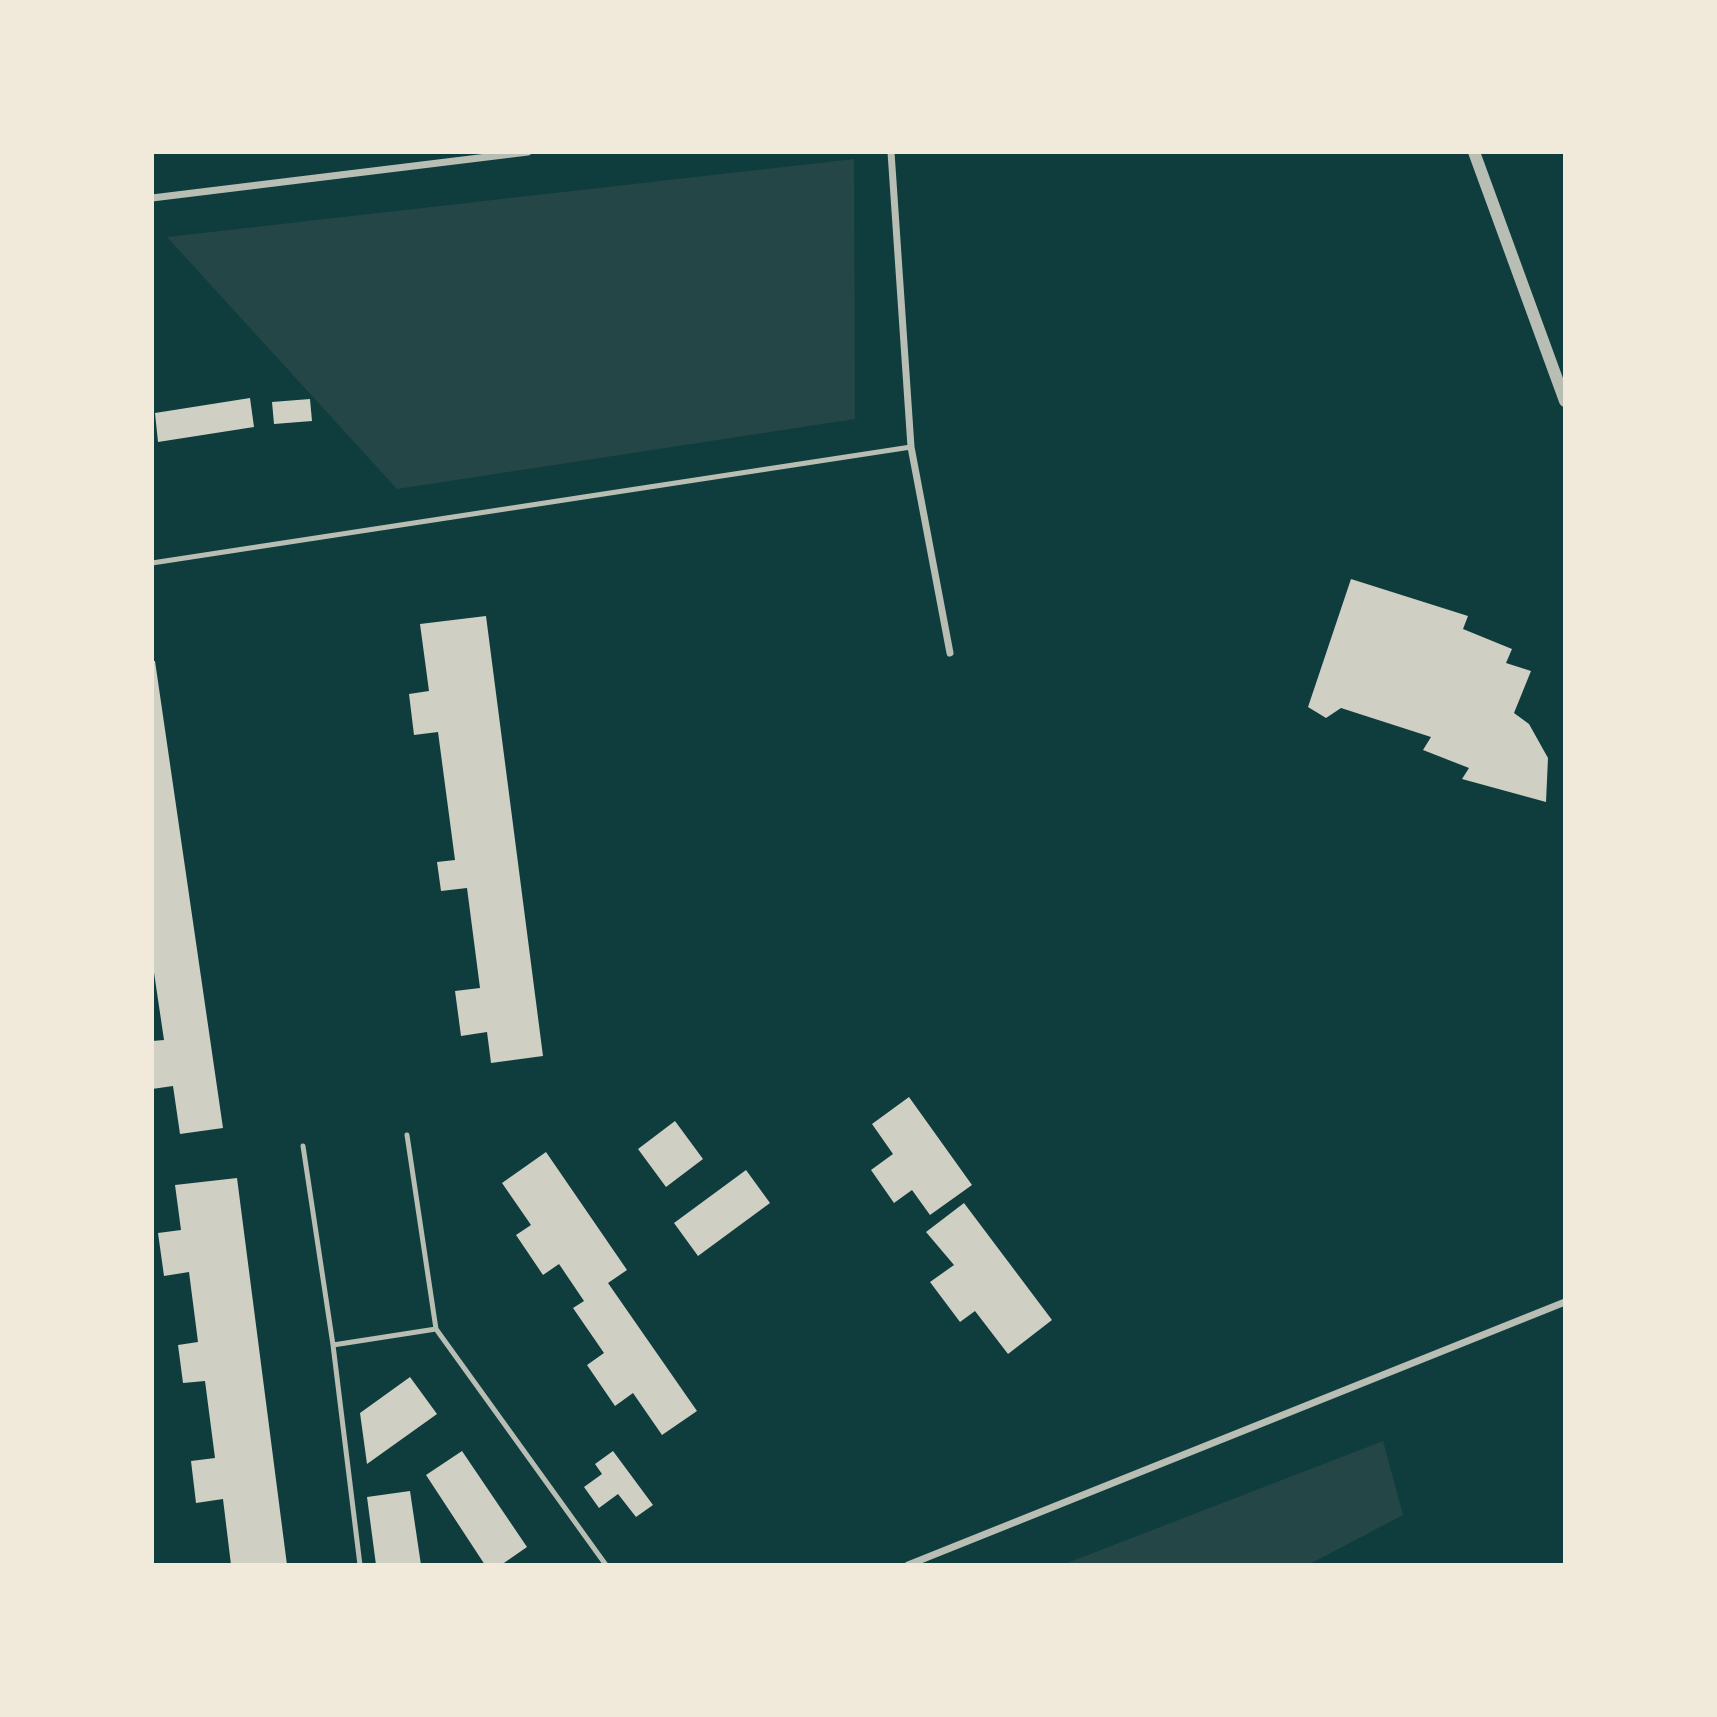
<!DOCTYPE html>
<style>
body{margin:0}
#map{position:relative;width:1717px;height:1717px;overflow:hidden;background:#0f3d3e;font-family:Lato,sans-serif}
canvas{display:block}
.frame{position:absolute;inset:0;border:154px solid #f1e9da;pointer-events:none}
</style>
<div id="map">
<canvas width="1717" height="1717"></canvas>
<div class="frame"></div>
</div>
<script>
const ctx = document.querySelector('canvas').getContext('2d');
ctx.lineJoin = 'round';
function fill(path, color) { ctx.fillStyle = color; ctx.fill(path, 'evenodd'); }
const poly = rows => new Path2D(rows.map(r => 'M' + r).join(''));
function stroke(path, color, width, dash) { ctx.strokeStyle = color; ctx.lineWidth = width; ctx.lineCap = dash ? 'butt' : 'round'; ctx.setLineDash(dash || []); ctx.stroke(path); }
const green = poly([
 [854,159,855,419,397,489,167,237],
 [1383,1441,1403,1515,1308,1565,1062,1565]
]);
const building = poly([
 [250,398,254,427,158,442,155,413],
 [310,399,312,421,274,424,272,402],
 [1351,579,1468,616,1463,629,1512,649,1506,663,1531,671,1514,713,1529,724,1548,758,1546,802,1462,779,1469,768,1423,750,1431,737,1341,708,1326,718,1308,707],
 [486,616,543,1056,491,1063,487,1032,461,1036,455,991,480,988,467,888,441,891,437,862,455,860,438,732,414,735,409,694,429,691,420,624],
 [152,661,155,661,223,1128,180,1134,173,1086,152,1089,152,1041,164,1040,152,959],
 [909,1097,972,1185,930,1215,912,1190,894,1203,871,1170,893,1154,872,1124],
 [675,1121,703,1159,666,1187,638,1149],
 [546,1152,627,1270,608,1283,697,1411,662,1435,633,1393,615,1406,587,1365,604,1353,573,1308,584,1301,559,1264,543,1275,516,1235,531,1225,502,1183],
 [746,1170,770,1203,698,1256,674,1223],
 [237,1178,287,1565,231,1565,223,1499,196,1503,191,1461,215,1458,205,1381,183,1383,178,1345,198,1342,189,1272,164,1276,158,1233,181,1230,175,1185],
 [964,1203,1052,1320,1008,1354,975,1311,960,1322,930,1282,954,1265,926,1232],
 [410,1377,437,1414,367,1464,360,1413],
 [462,1451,527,1547,501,1565,485,1565,426,1475],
 [613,1451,653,1505,636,1517,618,1494,599,1508,584,1487,602,1474,595,1464],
 [410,1491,421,1565,376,1565,367,1497]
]);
const service = poly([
 [152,563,911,447],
 [407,1135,436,1329,606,1565],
 [303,1146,333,1345],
 [360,1565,333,1345,436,1329]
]);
const minor = poly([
 [891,152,911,447,950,653],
 [152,198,528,152],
 [908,1565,1565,1302]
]);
const tertiary = poly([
 [1474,152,1565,401]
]);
fill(green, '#244646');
fill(building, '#cfcfc3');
stroke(service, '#b8beb3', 5);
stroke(minor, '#b8beb3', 7);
stroke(tertiary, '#b8beb3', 12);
</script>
